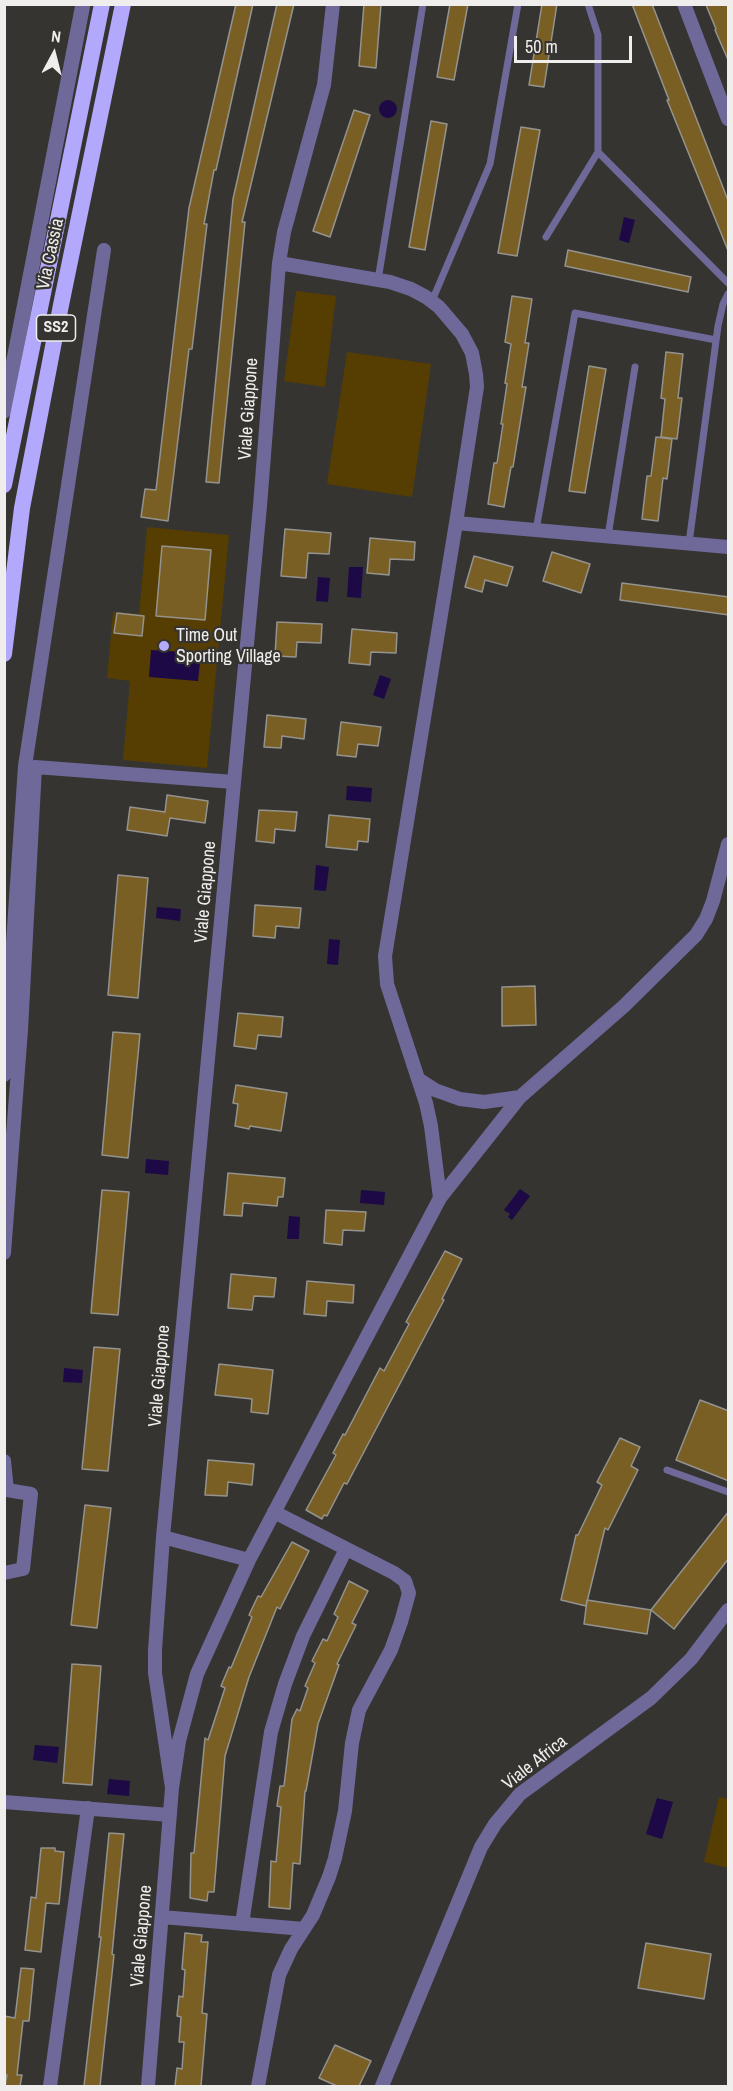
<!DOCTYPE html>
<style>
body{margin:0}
#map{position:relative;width:733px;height:2091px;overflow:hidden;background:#363431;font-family:"Archivo Narrow",sans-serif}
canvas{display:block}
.frame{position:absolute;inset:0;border:6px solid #efeeec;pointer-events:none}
.north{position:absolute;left:24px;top:24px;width:60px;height:60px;-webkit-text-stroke:4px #363431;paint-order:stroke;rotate:7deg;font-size:16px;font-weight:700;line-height:24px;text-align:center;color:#efeeec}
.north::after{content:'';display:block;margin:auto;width:21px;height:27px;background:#efeeec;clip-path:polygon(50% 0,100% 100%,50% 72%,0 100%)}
.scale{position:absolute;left:514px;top:36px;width:118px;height:27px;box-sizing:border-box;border:3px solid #efeeec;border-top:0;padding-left:8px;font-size:18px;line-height:21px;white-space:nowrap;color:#efeeec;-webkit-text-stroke:4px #363431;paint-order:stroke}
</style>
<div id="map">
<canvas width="733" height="2091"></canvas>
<div class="frame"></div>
<div class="north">N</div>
<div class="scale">50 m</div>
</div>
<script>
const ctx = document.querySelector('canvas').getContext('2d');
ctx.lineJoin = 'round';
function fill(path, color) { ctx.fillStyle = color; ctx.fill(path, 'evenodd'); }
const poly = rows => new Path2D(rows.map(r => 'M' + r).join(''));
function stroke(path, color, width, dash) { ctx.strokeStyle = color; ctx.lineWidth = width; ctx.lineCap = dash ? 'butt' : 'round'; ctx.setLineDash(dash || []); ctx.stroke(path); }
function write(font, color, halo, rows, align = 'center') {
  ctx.font = font + ' "Archivo Narrow",sans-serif'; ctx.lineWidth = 4.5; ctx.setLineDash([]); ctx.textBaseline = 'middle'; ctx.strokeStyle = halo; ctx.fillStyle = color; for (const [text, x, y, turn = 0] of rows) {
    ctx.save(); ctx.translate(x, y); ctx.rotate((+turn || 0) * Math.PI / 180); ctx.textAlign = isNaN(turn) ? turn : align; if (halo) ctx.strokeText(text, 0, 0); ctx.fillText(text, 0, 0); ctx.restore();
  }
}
const green = poly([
 [296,291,336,296,325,387,284,381],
 [347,352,431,364,412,497,327,484],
 [147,527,229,535,207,768,123,760,130,681,107,678,113,612,139,614],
 [719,1797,728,1799,728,1868,704,1862]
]);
const water = poly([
 '379 109a9 9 0 1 1 18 0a9 9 0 1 1-18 0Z',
 [624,217,635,220,629,243,619,240],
 [349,567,363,567,361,598,347,597],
 [318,577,330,578,328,602,316,601],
 [151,650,201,653,198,681,149,677],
 [380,675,391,679,384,699,373,695],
 [347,786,372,788,371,802,346,800],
 [316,865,329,867,326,891,314,890],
 [157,907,181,909,180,921,156,918],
 [329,939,340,940,338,965,327,964],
 [146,1159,169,1161,168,1175,145,1173],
 [520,1189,530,1196,512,1220,508,1217,510,1214,504,1210],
 [361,1190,385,1192,384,1205,360,1203],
 [289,1216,300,1217,299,1239,287,1239],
 [64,1368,83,1370,82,1383,63,1382],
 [35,1745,59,1747,57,1763,33,1760],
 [109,1779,130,1781,129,1796,107,1794],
 [657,1798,673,1802,662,1839,646,1834]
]);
const building = poly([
 [236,4,253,4,216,170,214,170,204,224,207,224,192,349,189,349,168,521,141,517,145,489,156,490,189,208,236,4],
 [277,4,294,4,242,222,245,222,219,483,206,482,233,199,277,4],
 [364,4,381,4,376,68,359,66,364,4],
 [450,4,468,4,454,80,437,77,450,4],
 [542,4,557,4,544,87,529,85,542,4],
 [632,4,652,4,729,203,729,253,667,100,669,100,632,4],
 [706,5,729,5,729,62,715,30,716,29,706,5],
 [354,110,370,115,330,237,313,231,354,110],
 [431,121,447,124,425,250,409,247,431,121],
 [521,127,540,130,517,256,498,253,521,127],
 [568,250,691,277,688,292,565,266,568,250],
 [512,296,532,299,525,343,529,343,522,387,526,387,513,467,511,467,504,507,488,504,494,463,497,463,503,424,501,424,507,384,505,383,511,344,505,342,512,296],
 [666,352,683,354,678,398,682,398,677,439,661,437,665,399,661,398,666,352],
 [589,366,606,369,585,493,569,491,589,366],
 [656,437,672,439,667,479,663,478,658,521,642,519,647,476,651,476,656,437],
 [285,529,331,533,329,554,308,553,306,578,281,576,285,529],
 [370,538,415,542,414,560,390,559,389,575,367,573,370,538],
 [162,546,211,550,205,620,156,616,162,546],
 [552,552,590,564,581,593,543,581,552,552],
 [474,556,513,567,507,586,485,580,482,592,465,587,474,556],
 [622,583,729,597,729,615,620,600,622,583],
 [117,613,144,616,142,636,114,633,117,613],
 [277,622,322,624,321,643,297,642,296,657,275,656,277,622],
 [352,629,397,633,396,653,371,652,370,665,349,663,352,629],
 [267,715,306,719,304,739,282,736,281,748,264,747,267,715],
 [341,722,381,727,378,746,358,744,356,757,337,755,341,722],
 [167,795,208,801,205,823,170,818,167,836,127,830,130,807,165,812,167,795],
 [259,810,297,812,295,831,275,829,274,843,256,841,259,810],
 [329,815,370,819,368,842,358,841,357,850,326,847,329,815],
 [118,875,148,878,138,998,108,995,118,875],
 [255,905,301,908,299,928,276,926,275,938,253,936,255,905],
 [535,986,536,1025,502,1026,502,987,535,986],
 [238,1013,283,1017,281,1037,258,1035,256,1049,234,1046,238,1013],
 [113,1032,140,1034,128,1158,102,1155,113,1032],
 [236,1085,287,1093,281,1131,250,1126,249,1129,235,1126,238,1104,233,1103,236,1085],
 [228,1173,285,1178,283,1197,278,1197,277,1206,243,1203,242,1216,224,1215,228,1173],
 [102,1190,129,1192,118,1315,91,1313,102,1190],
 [326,1210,366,1212,364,1231,343,1230,342,1245,324,1243,326,1210],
 [445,1251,462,1259,442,1299,444,1300,347,1484,344,1483,327,1516,324,1515,322,1519,306,1510,336,1455,333,1453,343,1434,345,1435,380,1368,384,1371,409,1324,406,1322,445,1251],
 [231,1274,276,1278,274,1297,254,1296,252,1310,228,1308,231,1274],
 [307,1281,354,1285,353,1303,327,1301,326,1316,304,1314,307,1281],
 [94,1347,120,1349,108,1471,82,1469,94,1347],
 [219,1364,273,1370,268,1414,251,1412,252,1399,215,1395,219,1364],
 [700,1400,729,1411,729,1481,676,1460,700,1400],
 [620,1438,640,1447,631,1466,638,1470,608,1530,605,1528,586,1606,561,1600,576,1535,578,1535,602,1485,597,1482,620,1438],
 [208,1460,254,1464,252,1485,228,1482,227,1496,205,1495,208,1460],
 [85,1505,111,1508,97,1628,71,1625,85,1505],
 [729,1511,729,1558,674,1629,651,1610,729,1511],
 [292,1542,309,1551,280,1609,277,1607,249,1677,225,1756,214,1892,208,1892,207,1901,190,1898,191,1853,194,1853,205,1738,208,1740,225,1688,221,1686,229,1667,231,1668,252,1617,249,1615,258,1596,261,1597,292,1542],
 [349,1581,368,1591,352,1623,356,1625,337,1664,339,1665,318,1724,306,1791,305,1791,300,1864,293,1863,290,1909,269,1907,271,1861,276,1862,281,1807,277,1806,280,1786,284,1786,292,1719,297,1709,300,1711,308,1688,305,1686,315,1663,312,1661,323,1639,327,1641,338,1617,334,1614,349,1581],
 [587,1600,651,1610,647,1634,584,1624,587,1600],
 [72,1664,101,1666,92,1785,63,1783,72,1664],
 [109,1833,124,1834,112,1954,114,1955,100,2086,84,2086,101,1937,99,1937,109,1833],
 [41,1848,55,1848,55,1851,64,1852,59,1904,46,1903,41,1952,25,1950,31,1897,36,1898,41,1848],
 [185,1933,202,1935,201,1942,208,1942,202,2013,207,2014,201,2086,175,2086,177,2068,182,2069,184,2042,179,2042,181,2017,177,2016,179,1996,183,1997,185,1970,182,1969,185,1933],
 [646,1943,711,1954,704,1999,638,1988,646,1943],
 [21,1968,34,1969,29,2021,23,2021,17,2075,22,2075,20,2086,5,2086,7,2075,4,2074,4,2016,15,2018,21,1968],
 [335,2045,371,2061,359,2086,337,2086,319,2078,335,2045]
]);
const service = poly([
 [588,4,598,35,598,152,728,283],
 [546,237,598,152],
 [378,280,423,4],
 [432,301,490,164,518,4],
 [536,530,575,313,716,340],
 [608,536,635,367],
 [689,543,718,326,723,304,728,294],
 [667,1470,728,1492]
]);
const minor = poly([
 [684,4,728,119],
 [279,263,390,282,411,289,426,297,439,307,462,334,472,353,476,374,477,387,456,523,385,956,387,984,426,1103,431,1126,440,1198],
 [456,523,728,547],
 [4,1075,25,766,104,250],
 [421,1081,435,1090,460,1099,484,1102,520,1097],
 [4,1253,21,1030,35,767,234,782],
 [4,1461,7,1490,31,1494,23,1569,4,1573],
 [163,1537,249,1560],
 [172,1788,155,1673,155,1650,163,1537,260,506,279,263,284,232,324,85,333,4],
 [4,1802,170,1815],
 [162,1917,304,1929],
 [242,1924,271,1732,285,1684,303,1636,346,1549],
 [50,2086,88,1808],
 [148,2086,172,1788,179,1741,197,1674,249,1560,440,1198,520,1097,624,1006,696,935,706,919,713,901,728,844],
 [258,2086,279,1975,291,1949,313,1915,329,1877,335,1858,345,1811,352,1743,359,1710,391,1650,401,1622,409,1593,405,1581,394,1573,274,1512],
 [382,2086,481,1847,495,1824,520,1794,651,1698,691,1659,728,1610]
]);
const tertiary = poly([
 [4,411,83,4]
]);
const trunk = poly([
 [4,485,102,4],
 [4,654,22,508,61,305,123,4]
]);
const markers = [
 [164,646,6,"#b5acf9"]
];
const shields = [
 [56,328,39]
];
const shieldNames = [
 ["SS2",56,328]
];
const streetNames = [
 ["Via Cassia",51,254,-78],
 ["Viale Giappone",249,409,-86],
 ["Viale Giappone",206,892,-85],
 ["Viale Giappone",160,1376,-85],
 ["Viale Africa",535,1763,-38],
 ["Viale Giappone",142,1936,-85]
];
const poiNames = [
 ["Time Out",176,636],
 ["Sporting Village",176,657]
];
fill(green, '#563e02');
fill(water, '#1c0946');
fill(building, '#7a5f25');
stroke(building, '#94938f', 1.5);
stroke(service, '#6e6999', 7);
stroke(minor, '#6e6999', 14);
stroke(tertiary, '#6e6999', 15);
stroke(trunk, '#b2a8fc', 16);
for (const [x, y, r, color] of markers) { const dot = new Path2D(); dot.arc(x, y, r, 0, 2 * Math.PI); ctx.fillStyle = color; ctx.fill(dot); stroke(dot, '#363431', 2); }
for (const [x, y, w] of shields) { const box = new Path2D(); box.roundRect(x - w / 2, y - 13, w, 26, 4.5); ctx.fillStyle = '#363431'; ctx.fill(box); stroke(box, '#efeeec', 1.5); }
write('bold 16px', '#efeeec', null, shieldNames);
write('18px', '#efeeec', '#363431', streetNames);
write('18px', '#efeeec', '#363431', poiNames, 'left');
</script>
